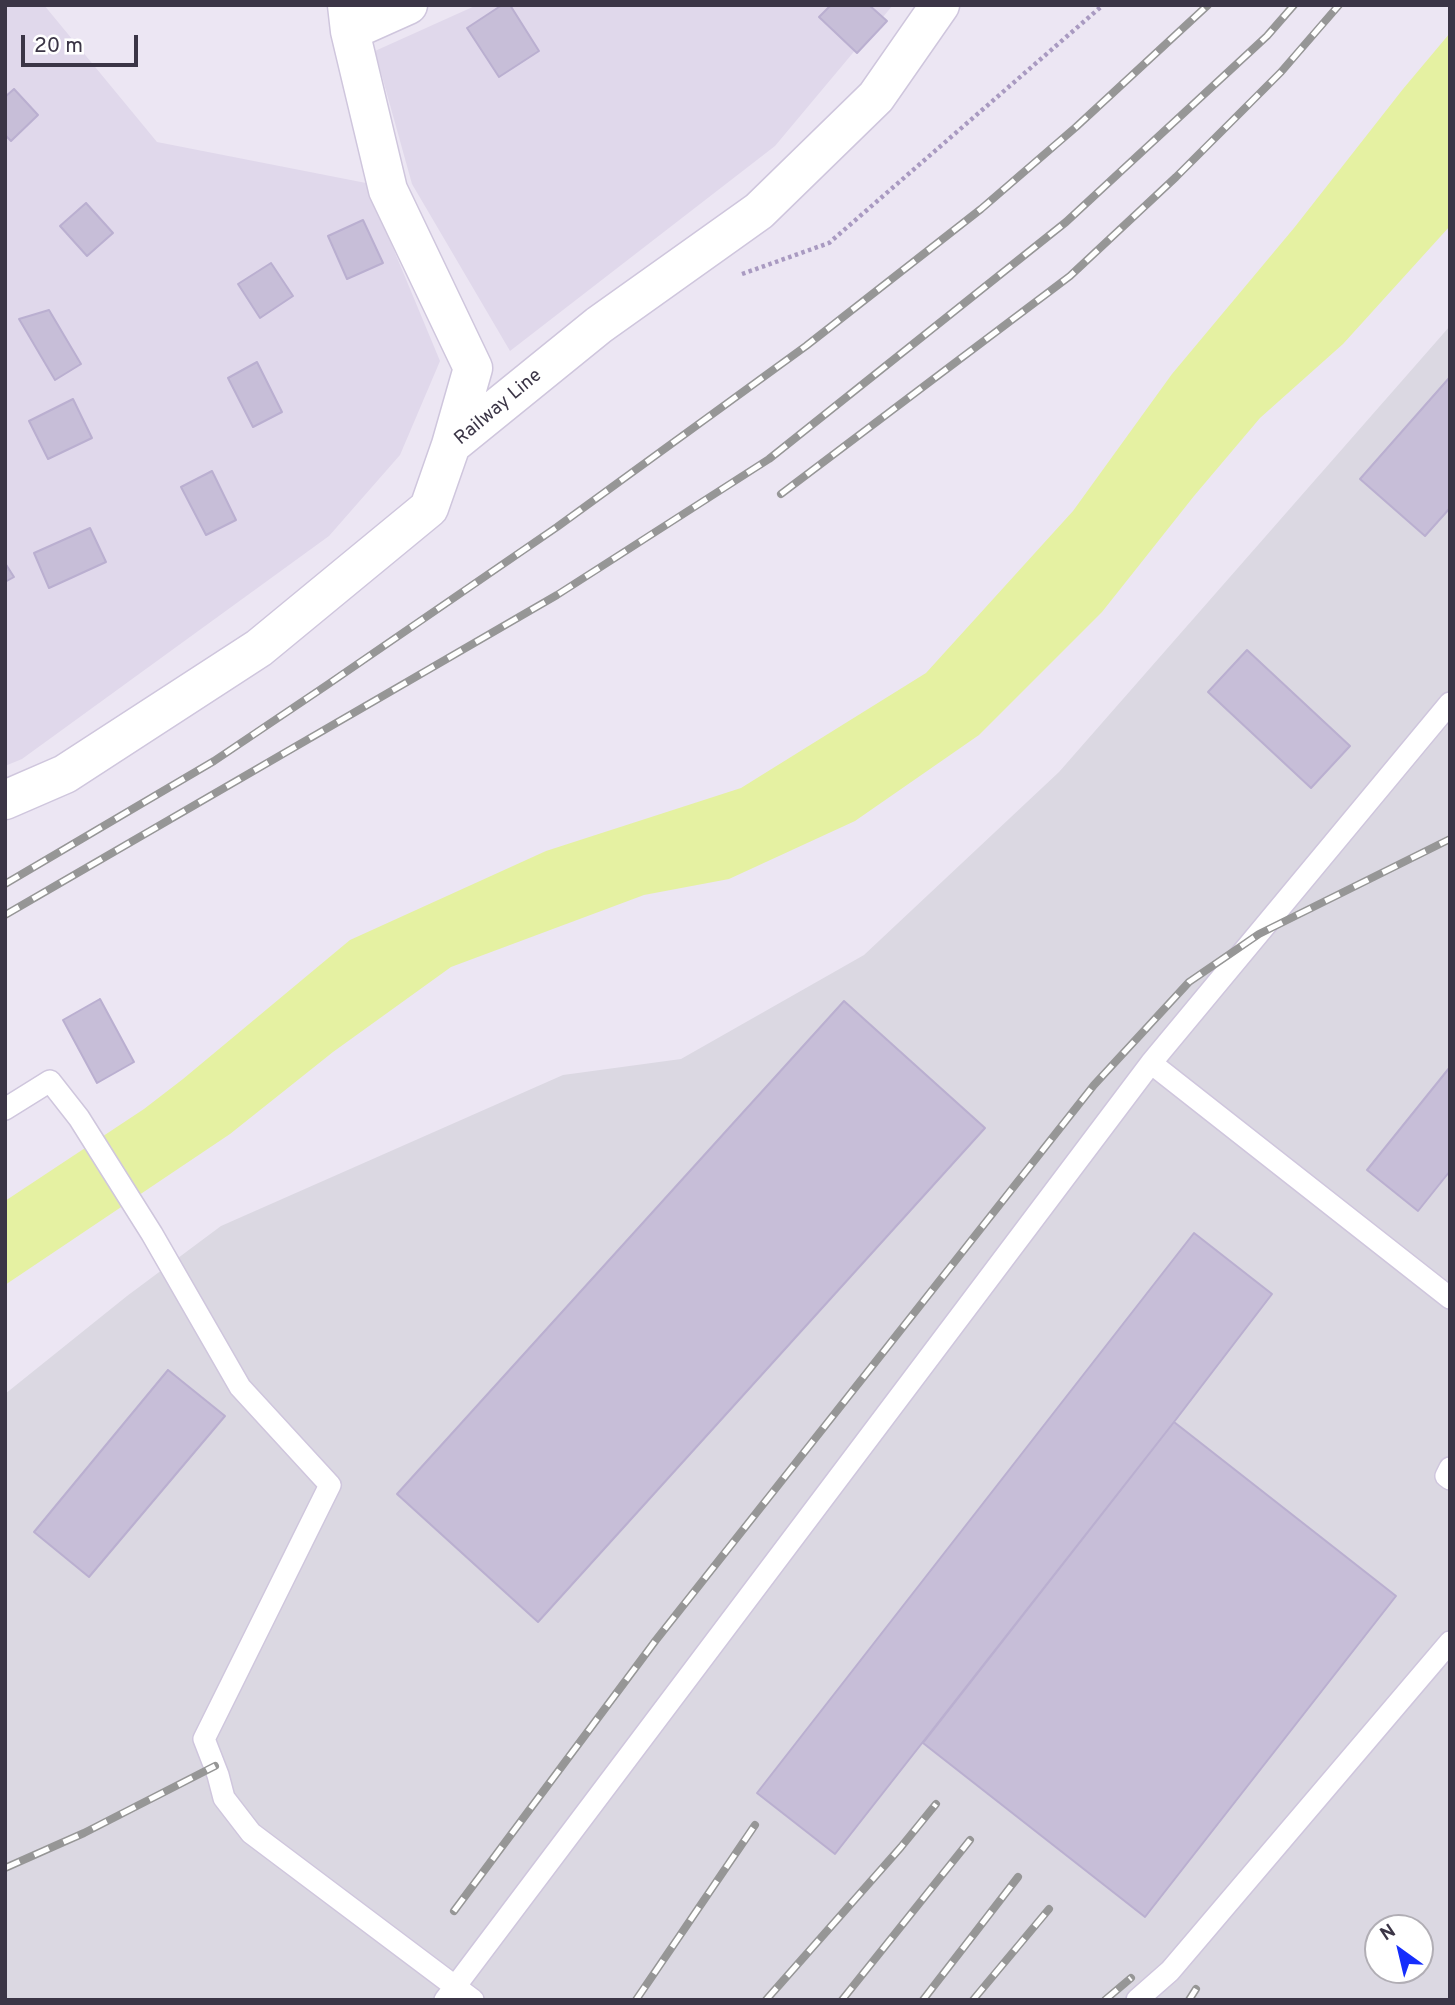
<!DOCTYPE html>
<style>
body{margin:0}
#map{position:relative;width:1455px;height:2005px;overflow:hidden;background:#ece6f3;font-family:Overpass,sans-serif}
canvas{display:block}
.frame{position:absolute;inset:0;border:7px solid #3b3546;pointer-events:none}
.north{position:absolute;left:1364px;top:1914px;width:70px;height:70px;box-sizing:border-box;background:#fff;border:2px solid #b1aeb5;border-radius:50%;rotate:326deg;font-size:19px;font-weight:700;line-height:28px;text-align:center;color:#3b3546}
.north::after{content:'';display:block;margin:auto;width:24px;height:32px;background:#152dfc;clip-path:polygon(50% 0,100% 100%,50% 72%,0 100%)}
.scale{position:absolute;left:21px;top:35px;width:117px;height:32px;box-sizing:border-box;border:4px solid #3b3546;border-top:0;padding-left:9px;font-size:21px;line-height:24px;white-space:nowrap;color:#3b3546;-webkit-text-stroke:5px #fff;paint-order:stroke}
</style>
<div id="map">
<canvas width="1455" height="2005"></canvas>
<div class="frame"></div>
<div class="north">N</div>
<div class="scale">20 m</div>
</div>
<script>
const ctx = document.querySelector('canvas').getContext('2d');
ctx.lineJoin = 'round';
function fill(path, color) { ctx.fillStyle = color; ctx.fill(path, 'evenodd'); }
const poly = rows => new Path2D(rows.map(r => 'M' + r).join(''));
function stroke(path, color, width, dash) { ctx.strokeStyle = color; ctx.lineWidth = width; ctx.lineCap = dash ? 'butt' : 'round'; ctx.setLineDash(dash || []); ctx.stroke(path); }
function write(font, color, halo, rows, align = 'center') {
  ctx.font = font + ' Overpass,sans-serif'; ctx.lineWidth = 5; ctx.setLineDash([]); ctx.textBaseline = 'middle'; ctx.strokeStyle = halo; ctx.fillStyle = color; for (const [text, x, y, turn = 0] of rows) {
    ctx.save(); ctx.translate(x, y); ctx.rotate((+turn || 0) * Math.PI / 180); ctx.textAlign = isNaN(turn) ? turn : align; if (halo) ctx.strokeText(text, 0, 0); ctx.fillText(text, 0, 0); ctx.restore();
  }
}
const residential = poly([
 [5,5,44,5,157,142,366,183,440,361,400,455,329,536,22,759,5,766],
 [477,5,893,5,775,146,510,351,412,184,375,51]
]);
const industrial = poly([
 [1450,326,1450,2000,5,2000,5,1394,127,1296,221,1226,563,1075,681,1059,864,955,1059,772],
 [1378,1928,1420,1928,1420,1970,1378,1970]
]);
const water = poly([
 [1450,33,1450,226,1343,344,1260,418,1194,496,1102,612,979,735,855,821,729,879,644,895,451,967,333,1052,230,1134,5,1285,5,1201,144,1109,183,1079,350,940,546,851,741,788,926,673,1073,511,1172,374,1294,228,1403,89]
]);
const building = poly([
 [502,5,510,5,539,51,499,77,467,28,502,5],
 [831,5,869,5,887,21,857,53,819,17,831,5],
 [14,89,38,115,11,141,5,135,5,97,14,89],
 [86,203,113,233,87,256,60,226,86,203],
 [363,220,383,263,347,279,328,236,363,220],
 [271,263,293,296,260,318,238,284,271,263],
 [49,310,81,364,55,380,19,319,49,310],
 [257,362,282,412,253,427,228,378,257,362],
 [1450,377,1450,508,1425,536,1360,479,1450,377],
 [73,399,92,438,48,459,29,421,73,399],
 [212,471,236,520,206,535,181,487,212,471],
 [90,528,106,562,49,588,34,553,90,528],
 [5,563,14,577,5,582,5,563],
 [1247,650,1350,746,1311,788,1208,692,1247,650],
 [100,999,134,1062,97,1083,63,1020,100,999],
 [844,1001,985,1128,538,1622,397,1494,844,1001],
 [1450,1067,1450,1171,1418,1211,1367,1170,1450,1067],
 [1194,1233,1272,1294,1174,1422,835,1854,757,1793,1194,1233],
 [168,1370,225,1416,89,1577,34,1532,168,1370],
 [1174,1422,1396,1596,1145,1917,923,1743,1174,1422]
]);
const path = poly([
 [742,274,829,243,1103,5]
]);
const service = poly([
 [1151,1063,1450,1298],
 [5,1109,50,1081,79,1118,152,1234,240,1387,330,1485,204,1739,218,1775,224,1798,251,1833,473,2000],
 [1450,1468,1446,1476,1450,1479],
 [445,2000,1151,1063,1450,703],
 [1137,2000,1170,1971,1450,1642]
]);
const minor = poly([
 [347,5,350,31,388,190,473,368,451,445],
 [350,31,408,5],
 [5,800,65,774,259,648,429,508,451,445,599,325,759,211,876,97,940,5]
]);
const rail = poly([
 [781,494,1070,276,1176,177,1281,72,1339,5],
 [5,884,214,761,327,685,557,527,806,346,981,209,1076,127,1208,5],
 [5,915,557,595,769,459,1066,222,1267,36,1294,5],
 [5,1868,84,1833,215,1766],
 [454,1911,656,1640,1094,1085,1189,982,1259,934,1450,839],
 [636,2000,755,1825],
 [766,2000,901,1847,936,1804],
 [842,2000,970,1840],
 [923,2000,1018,1877],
 [973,2000,1049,1909],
 [1105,2000,1131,1978],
 [1189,2000,1196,1989]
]);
const streetNames = [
 ["Railway Line",499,408,-40]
];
fill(residential, '#e0d8eb');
fill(industrial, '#dbd8e2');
fill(water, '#e5f1a2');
fill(building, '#c7bed8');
stroke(building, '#baafd0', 2);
stroke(service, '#cfc6dd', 24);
stroke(minor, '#cfc6dd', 41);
stroke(path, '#a99ac1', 4.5, [3.5, 3.5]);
stroke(service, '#fff', 21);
stroke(minor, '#fff', 38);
stroke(rail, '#969696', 8);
stroke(rail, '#fff', 5, [16]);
write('19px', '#3b3546', '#fff', streetNames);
</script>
